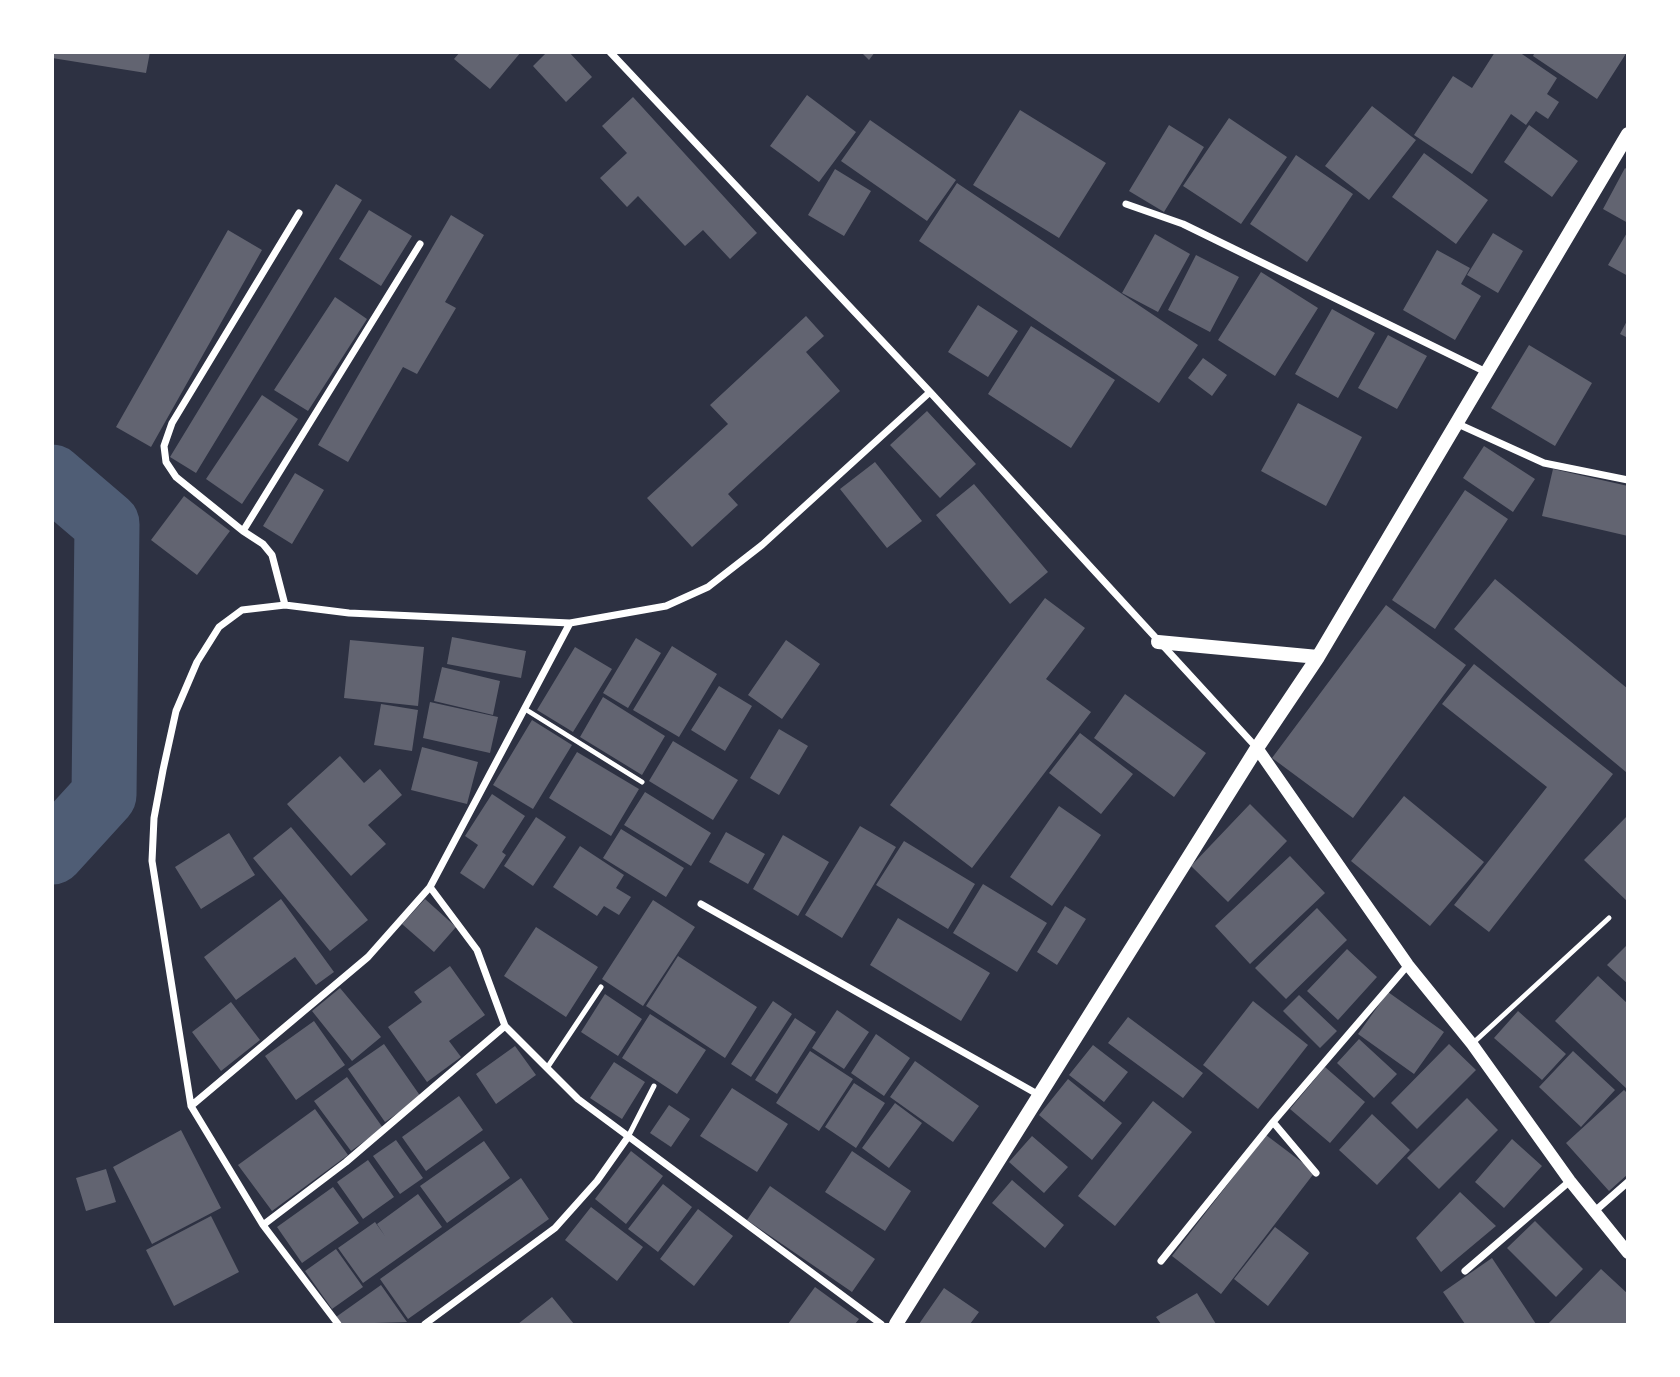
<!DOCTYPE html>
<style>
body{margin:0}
#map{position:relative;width:1680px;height:1377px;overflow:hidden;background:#2d3142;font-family:Poppins,sans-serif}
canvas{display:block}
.frame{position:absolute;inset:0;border:54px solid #fff;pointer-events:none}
</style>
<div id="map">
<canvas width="1680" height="1377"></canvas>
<div class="frame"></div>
</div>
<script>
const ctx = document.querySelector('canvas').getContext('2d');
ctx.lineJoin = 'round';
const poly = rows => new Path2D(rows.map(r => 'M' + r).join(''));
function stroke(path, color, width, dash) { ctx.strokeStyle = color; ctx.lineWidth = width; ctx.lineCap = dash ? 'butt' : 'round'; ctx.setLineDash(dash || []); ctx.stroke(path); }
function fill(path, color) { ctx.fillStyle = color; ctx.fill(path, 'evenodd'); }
const river = poly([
 [52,477,107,524,104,795,52,852]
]);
const building = poly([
 [52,52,150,52,146,73,52,58],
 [460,52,521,52,490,89,454,59],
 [547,52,569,52,592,77,566,102,533,66],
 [861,52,875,52,869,60],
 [1495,52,1519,52,1557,78,1547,94,1559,102,1548,119,1536,111,1526,125,1511,114,1472,174,1414,135,1453,76,1472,88],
 [1535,52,1627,52,1597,99,1533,56],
 [807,95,856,132,819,182,770,146],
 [633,97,757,233,730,259,703,230,685,246,638,196,627,207,600,178,627,153,602,126],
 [1372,106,1416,140,1369,200,1325,166],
 [1020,110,1106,163,1059,238,973,185],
 [1229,118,1287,157,1241,224,1183,186],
 [870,120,956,180,927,221,841,161],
 [1169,125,1204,147,1164,212,1129,191],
 [1529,125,1578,161,1552,197,1504,162],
 [1424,153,1488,200,1456,244,1392,197],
 [1296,155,1353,194,1307,262,1250,224],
 [1625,168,1628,170,1628,223,1603,209],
 [835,169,871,191,844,236,808,215],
 [957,183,1198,345,1159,403,919,241],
 [336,184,362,200,196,473,170,457],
 [369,210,412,236,381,286,339,259],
 [451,215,484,235,445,302,456,308,417,374,403,367,348,462,318,445],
 [228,230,262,250,151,447,116,427],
 [1628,231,1628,276,1608,265],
 [1493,233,1523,251,1498,293,1467,275],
 [1155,234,1190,254,1158,312,1122,293],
 [1437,250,1470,268,1461,284,1481,296,1455,340,1403,310],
 [1196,255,1239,277,1210,332,1168,310],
 [1261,272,1318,308,1275,376,1218,340],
 [335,297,367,319,308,411,274,390],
 [978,305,1018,331,988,377,948,352],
 [1332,309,1375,333,1338,398,1295,374],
 [806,316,824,336,806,352,840,391,728,494,738,505,692,547,647,498,728,424,710,405],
 [1628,319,1628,338,1620,334],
 [1031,326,1115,380,1071,448,988,394],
 [1388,335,1427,356,1397,409,1358,388],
 [1529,345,1592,383,1555,446,1491,408],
 [1203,358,1227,375,1212,396,1188,378],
 [262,395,298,419,242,504,206,479],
 [1298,403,1362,437,1326,506,1261,471],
 [927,411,976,464,940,498,890,445],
 [1484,446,1535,479,1513,512,1463,478],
 [875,462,922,521,887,548,840,489],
 [1553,469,1628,486,1628,536,1542,516],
 [295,473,324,490,292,544,263,526],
 [974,484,1048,572,1010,604,936,515],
 [1465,490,1508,519,1435,629,1392,600],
 [184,496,230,531,197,575,151,540],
 [1495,579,1628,689,1626,772,1454,629],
 [1045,598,1085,628,1046,679,1091,712,972,868,890,805],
 [1386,605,1466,665,1353,818,1272,758],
 [452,637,526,651,521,678,447,664],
 [636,638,661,653,628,708,603,693],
 [350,640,424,647,418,706,344,698],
 [786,640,820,664,782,719,748,695],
 [672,646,717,674,679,737,633,710],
 [575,647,612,669,573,732,537,710],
 [1474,664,1613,774,1489,932,1454,905,1547,787,1442,704],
 [442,667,500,681,493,715,434,701],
 [719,686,752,706,725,751,691,730],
 [1125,694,1206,753,1174,797,1094,738],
 [603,697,665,736,642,775,580,737],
 [430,702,498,717,490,753,423,738],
 [381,704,418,710,412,751,374,745],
 [532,720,572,745,533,809,493,785],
 [779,729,808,746,779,795,750,778],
 [1080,733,1133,774,1101,814,1049,773],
 [673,741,738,780,713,820,649,781],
 [422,747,478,762,467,804,411,790],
 [577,752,639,789,611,836,549,798],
 [340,756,364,783,380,769,402,795,368,825,386,844,351,876,287,804],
 [645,792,711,833,691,866,624,825],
 [492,794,525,816,502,852,506,855,484,889,460,873,478,845,465,836],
 [1404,796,1484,862,1430,926,1351,861],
 [1250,804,1287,841,1228,902,1191,866],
 [1059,806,1101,835,1052,906,1010,877],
 [1628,815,1628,902,1584,860],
 [536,817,566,837,533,886,504,866],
 [860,826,896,847,842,938,805,915],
 [291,827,368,920,330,951,253,858],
 [621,829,684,868,666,897,603,858],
 [726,832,765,854,748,884,709,862],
 [229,833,255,875,201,909,175,867],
 [783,835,829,862,798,916,753,889],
 [904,841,975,884,948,929,876,885],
 [580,846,624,875,616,888,631,897,619,915,604,906,597,916,553,887],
 [1290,856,1325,893,1250,964,1215,926],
 [983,884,1047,923,1017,972,953,933],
 [281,899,334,972,316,985,295,957,236,1000,204,957],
 [425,899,456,927,434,952,402,924],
 [653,900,695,927,643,1006,602,979],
 [1065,906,1086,919,1057,965,1037,952],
 [1317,908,1347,940,1286,999,1255,968],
 [898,918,990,973,961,1021,870,965],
 [536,927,598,967,566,1017,504,976],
 [1628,944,1628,984,1607,965],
 [1347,949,1377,977,1338,1020,1307,991],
 [678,956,757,1007,725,1058,646,1006],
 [450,966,485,1015,449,1041,461,1057,427,1082,388,1027,422,1002,414,992],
 [1598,976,1628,1004,1628,1090,1555,1021],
 [340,988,381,1037,352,1061,312,1011],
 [1388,992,1444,1032,1414,1074,1358,1034],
 [605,994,642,1019,618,1056,581,1032],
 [1299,995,1337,1031,1320,1048,1283,1011],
 [773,1001,792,1014,751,1077,731,1064],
 [1253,1001,1308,1045,1258,1109,1203,1065],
 [231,1002,260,1040,221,1071,192,1032],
 [837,1010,869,1032,844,1069,812,1048],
 [1518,1011,1566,1054,1542,1080,1494,1038],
 [650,1014,706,1050,677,1094,622,1058],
 [1128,1017,1203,1073,1183,1098,1108,1043],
 [795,1018,816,1032,777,1094,755,1080],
 [314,1021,345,1065,296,1100,265,1056],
 [876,1034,910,1058,884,1096,851,1073],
 [1359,1039,1397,1074,1374,1098,1337,1063],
 [384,1044,421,1097,385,1122,348,1069],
 [1449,1044,1476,1070,1417,1129,1391,1103],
 [1093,1045,1128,1072,1104,1102,1069,1075],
 [515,1046,536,1075,496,1104,476,1074],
 [810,1051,853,1079,819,1131,776,1103],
 [1573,1051,1615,1090,1581,1127,1539,1087],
 [915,1061,979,1106,953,1142,890,1097],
 [614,1062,645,1082,622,1119,590,1098],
 [1325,1067,1365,1102,1330,1143,1290,1109],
 [347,1077,383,1128,351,1151,314,1101],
 [1068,1079,1122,1123,1092,1160,1039,1115],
 [854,1083,885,1103,856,1148,825,1127],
 [732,1088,788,1124,757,1172,700,1136],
 [1624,1090,1628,1094,1628,1174,1609,1191,1566,1143],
 [459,1096,483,1130,426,1171,402,1137],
 [1467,1098,1498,1130,1439,1189,1407,1158],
 [1153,1101,1192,1132,1115,1226,1078,1196],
 [895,1103,922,1123,889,1168,862,1148],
 [669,1105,690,1119,671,1147,650,1133],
 [315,1109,348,1155,272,1211,238,1165],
 [1372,1114,1410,1150,1377,1185,1339,1150],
 [181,1130,221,1208,152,1244,113,1167],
 [1266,1135,1315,1172,1221,1294,1172,1256],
 [1032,1136,1068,1167,1044,1193,1009,1162],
 [1512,1139,1542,1166,1504,1208,1475,1182],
 [396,1140,423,1178,400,1194,373,1156],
 [484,1141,510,1178,447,1223,420,1186],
 [631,1151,663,1176,626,1224,595,1199],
 [852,1151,911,1191,885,1231,825,1192],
 [368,1160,394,1197,363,1219,337,1182],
 [106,1169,116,1202,86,1211,76,1178],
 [521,1178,549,1219,408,1319,380,1279],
 [1012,1180,1064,1225,1045,1248,992,1203],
 [663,1184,692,1207,658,1252,628,1229],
 [770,1186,875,1259,852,1292,747,1220],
 [333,1187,359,1223,302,1263,277,1227],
 [1460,1192,1496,1226,1441,1272,1416,1238],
 [418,1194,442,1227,363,1283,338,1248,375,1222,385,1236,377,1224],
 [591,1207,643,1247,617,1281,565,1240],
 [698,1209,733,1236,694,1286,660,1259],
 [211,1216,239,1272,174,1306,146,1250],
 [1535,1221,1583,1269,1556,1297,1507,1248],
 [1275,1227,1309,1253,1268,1306,1234,1279],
 [336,1249,363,1287,332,1309,305,1271],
 [1492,1258,1536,1324,1465,1324,1443,1292],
 [1601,1269,1628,1294,1628,1324,1548,1324],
 [381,1285,407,1322,342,1324,336,1317],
 [815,1287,859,1319,855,1324,788,1324],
 [944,1288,979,1312,970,1324,919,1324],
 [1197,1293,1216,1324,1161,1324,1156,1317],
 [552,1297,574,1324,518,1324]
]);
const service = poly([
 [525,709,642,782],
 [1472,1044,1609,918],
 [547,1068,601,987],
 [628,1137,654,1086]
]);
const minor = poly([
 [610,52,930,392,1257,748],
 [1126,204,1183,224,1486,372],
 [1458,424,1544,463,1628,480],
 [243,531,176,477,166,462,164,446,172,423,299,213],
 [570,623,666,606,708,587,762,545,930,392],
 [430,887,477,950,505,1026,578,1099,881,1324],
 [701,904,1039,1095],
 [191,1106,152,861,154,818,163,770,176,711,197,662,219,627,242,610,285,605],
 [1273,1122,1316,1173],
 [1595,1211,1628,1182],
 [263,1225,346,1162,505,1026],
 [1161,1261,1273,1122,1408,965],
 [1465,1271,1570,1181],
 [338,1324,263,1225,191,1106,368,957,430,887,570,623,349,613,285,605,272,555,263,544,243,531,420,244],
 [425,1324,555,1228,597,1181,628,1137]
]);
const tertiary = poly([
 [1257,748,1408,965,1472,1044,1570,1181,1628,1253]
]);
const secondary = poly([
 [1158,642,1318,657],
 [896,1324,1257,748,1318,657,1628,134]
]);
stroke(river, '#4f5d75', 65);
fill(building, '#626471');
stroke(service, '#fff', 5);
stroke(minor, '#fff', 7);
stroke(tertiary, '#fff', 12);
stroke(secondary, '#fff', 14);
</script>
